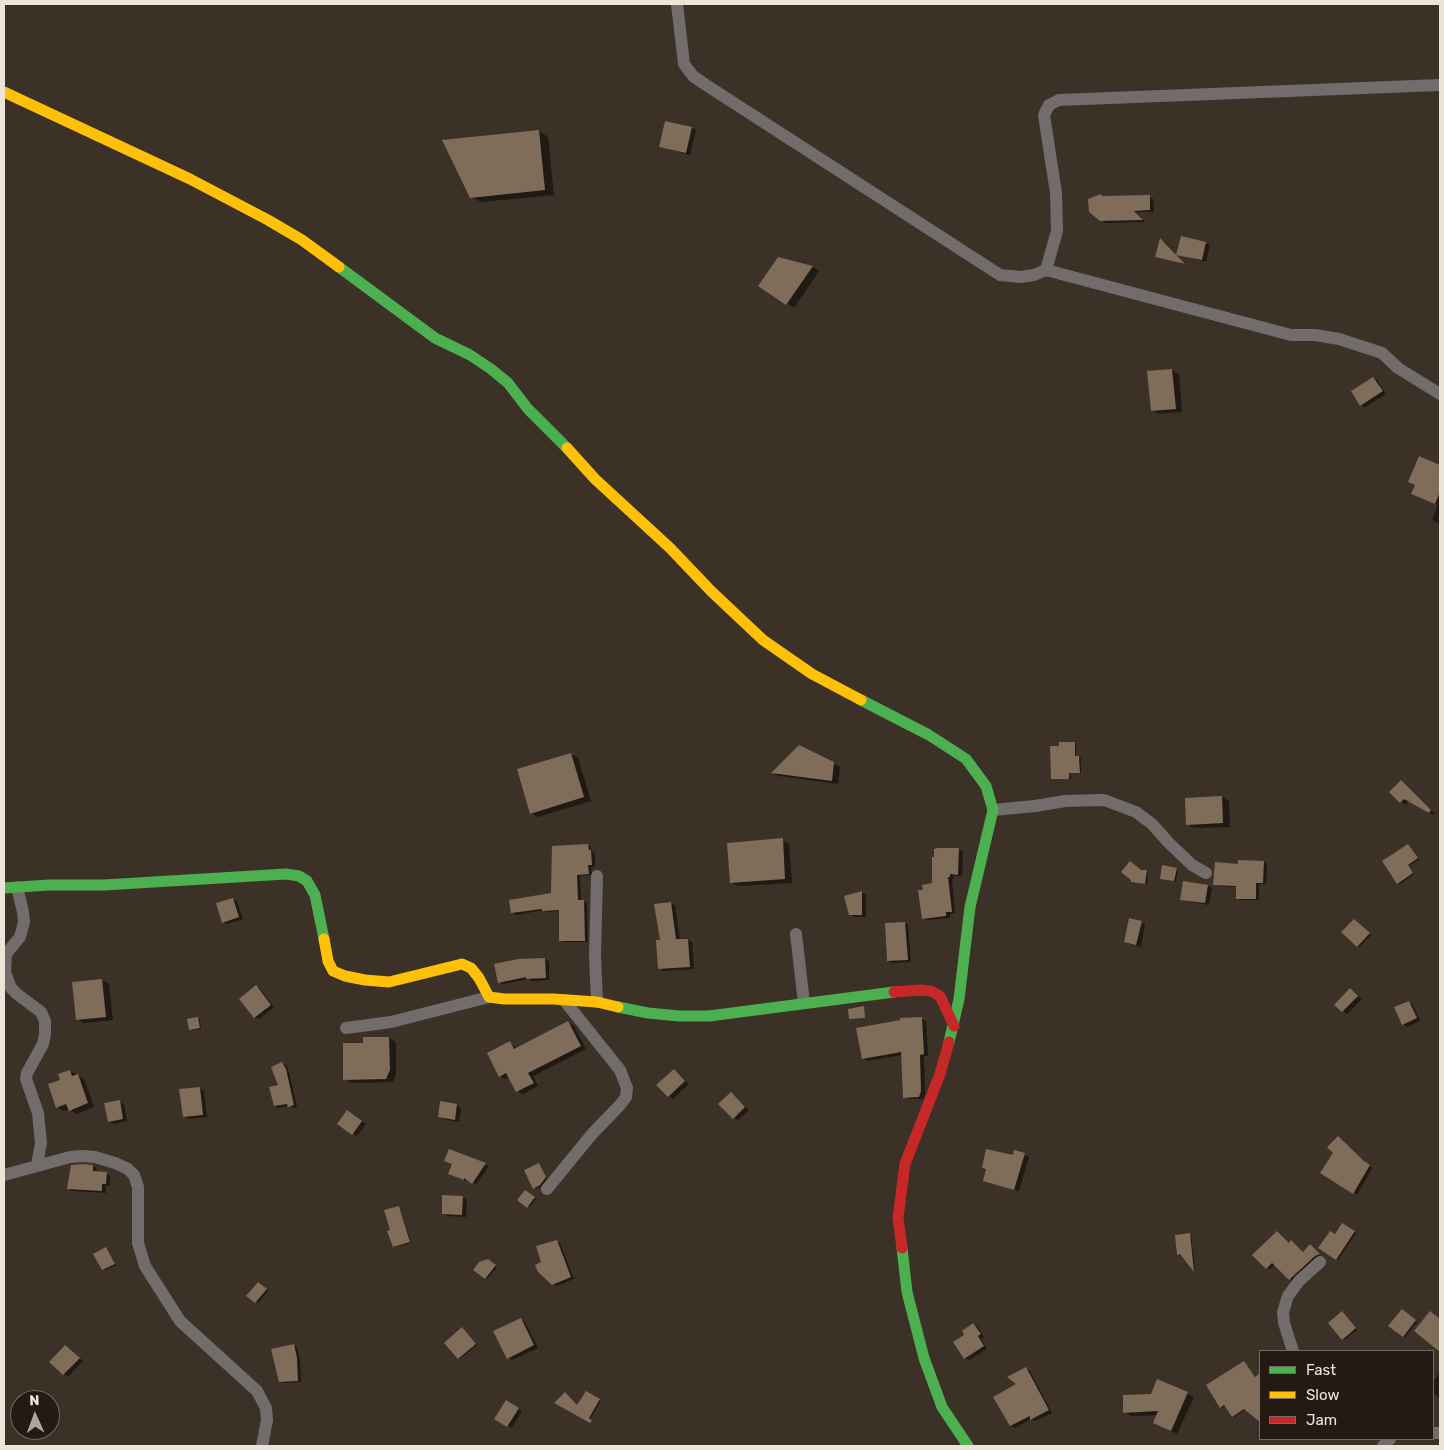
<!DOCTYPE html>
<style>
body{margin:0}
#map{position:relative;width:1444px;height:1450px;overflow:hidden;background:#3b3126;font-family:Rubik,sans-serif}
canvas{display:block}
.frame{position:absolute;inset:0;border:5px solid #eee3d8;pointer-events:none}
.legend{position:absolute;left:1259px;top:1350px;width:175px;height:90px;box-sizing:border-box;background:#231b13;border:1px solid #746b62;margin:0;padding:6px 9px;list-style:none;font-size:15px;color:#eee3d8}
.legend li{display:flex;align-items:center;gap:10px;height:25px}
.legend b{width:25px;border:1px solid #746b62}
.north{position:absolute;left:10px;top:1390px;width:50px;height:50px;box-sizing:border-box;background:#231b13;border:1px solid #746b62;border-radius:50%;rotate:358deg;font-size:14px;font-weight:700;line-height:20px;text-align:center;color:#eee3d8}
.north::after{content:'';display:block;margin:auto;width:18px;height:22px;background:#afa59a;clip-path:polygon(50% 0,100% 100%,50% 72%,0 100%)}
</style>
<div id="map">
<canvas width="1444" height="1450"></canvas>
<div class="frame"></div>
<ul class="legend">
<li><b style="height:6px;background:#4caf50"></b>Fast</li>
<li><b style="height:6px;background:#ffc107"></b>Slow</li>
<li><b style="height:6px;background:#c62828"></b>Jam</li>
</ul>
<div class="north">N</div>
</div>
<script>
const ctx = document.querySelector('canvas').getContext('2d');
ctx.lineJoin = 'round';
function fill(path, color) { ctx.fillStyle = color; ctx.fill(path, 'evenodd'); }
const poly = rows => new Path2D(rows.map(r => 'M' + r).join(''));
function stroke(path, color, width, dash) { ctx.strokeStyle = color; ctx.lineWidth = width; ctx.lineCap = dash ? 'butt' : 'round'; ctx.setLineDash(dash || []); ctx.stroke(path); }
const shadow = poly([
 [692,128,696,130,690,155,661,147],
 [539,131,548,137,554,195,481,202,471,197],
 [1101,195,1105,198,1149,196,1153,199,1154,212,1136,212,1145,222,1106,223,1101,220],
 [1161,240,1165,242,1186,265,1157,256],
 [1205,243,1210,245,1206,262,1178,254],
 [778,258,813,267,819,271,794,308,760,285],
 [1172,370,1179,374,1182,412,1159,414,1152,410,1149,372],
 [1373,378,1377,380,1386,394,1365,407,1361,405],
 [1420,457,1440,466,1440,524,1432,520,1438,505,1419,497,1416,486,1409,482],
 [1075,743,1076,744,1076,757,1081,758,1081,773,1070,773,1071,779,1052,779],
 [571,754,578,758,591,801,538,817,531,813],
 [833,763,840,767,838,784,779,776,773,773],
 [1402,782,1434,813,1433,815,1409,801,1405,805,1391,792],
 [1222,797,1229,801,1230,827,1194,828,1187,824],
 [782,840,789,844,792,883,738,886,731,882],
 [588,845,591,847,592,852,595,853,595,867,591,867,592,875,580,876,581,901,587,903,588,942,563,942,560,940,560,911,547,912,544,910,516,915,513,913,552,894],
 [1408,845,1419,860,1408,866,1414,874,1400,884,1398,883],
 [958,849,963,852,962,876,954,876,954,879,952,879,955,913,950,914,950,918,927,920,923,918,924,891,933,885],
 [1264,862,1267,864,1266,884,1259,884,1259,900,1240,900,1237,899,1237,887,1218,886,1215,884,1239,865],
 [1176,869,1178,870,1176,881,1163,879],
 [1141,871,1148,872,1147,884,1132,882],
 [1208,886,1212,888,1209,905,1186,901,1182,899],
 [862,892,866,895,866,917,855,917,850,915],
 [233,899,237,902,243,919,227,924,223,922],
 [670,903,675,905,680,940,688,940,692,942,694,969,664,971,659,968,661,941],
 [1356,921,1371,935,1359,947,1358,946],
 [1141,922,1145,924,1141,947,1125,942],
 [905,923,908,925,911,962,892,963,888,961],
 [544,959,549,961,549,980,532,981,529,979,503,984,499,982],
 [102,980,109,984,113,1020,84,1023,77,1019,74,983],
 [256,987,260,989,274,1007,259,1019,255,1017],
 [1350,990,1362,999,1347,1014,1336,1005],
 [1408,1002,1413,1005,1420,1021,1407,1027,1403,1024],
 [198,1018,200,1019,201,1029,190,1030],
 [922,1019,926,1021,928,1056,924,1056,925,1094,923,1099,909,1099,904,1097,902,1055,867,1061,863,1058],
 [568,1022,574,1026,586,1049,533,1076,538,1086,523,1094,517,1091,510,1077,505,1079,500,1076,510,1043,517,1049],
 [365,1038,389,1038,396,1042,396,1074,393,1082,351,1083,345,1079,365,1044],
 [282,1063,286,1065,289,1072,297,1107,293,1108,289,1105,278,1108,275,1106,280,1086],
 [674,1070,689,1084,673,1099,658,1085],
 [70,1071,84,1079,94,1107,76,1114,69,1109,64,1111,57,1107,62,1081],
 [200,1088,204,1091,207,1117,188,1119,184,1116],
 [731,1094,749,1110,738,1120,734,1118],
 [119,1101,124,1104,127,1121,113,1124,109,1121],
 [441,1103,457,1105,461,1108,459,1122,443,1119,439,1116],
 [351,1114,366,1124,357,1136,353,1134],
 [1338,1137,1372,1168,1357,1195,1322,1172,1335,1153],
 [449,1150,489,1166,476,1184,467,1178,467,1181,453,1176,453,1164],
 [1015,1151,1029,1157,1019,1191,985,1180,1014,1156],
 [539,1164,547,1179,542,1186,536,1189,534,1188],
 [93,1166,97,1169,96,1173,106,1174,110,1176,110,1186,106,1186,106,1193,72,1191,69,1189],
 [525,1192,536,1199,530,1207,519,1200],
 [462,1197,467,1200,466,1217,447,1216,443,1213],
 [398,1207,400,1208,411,1243,395,1247,394,1246,392,1231],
 [1343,1225,1356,1233,1338,1260,1320,1248,1335,1235],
 [1189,1234,1191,1235,1195,1271,1182,1255,1178,1254],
 [557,1241,560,1243,574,1279,556,1286,552,1284,543,1263],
 [1289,1244,1303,1253,1312,1247,1321,1256,1317,1257,1293,1281,1275,1264,1270,1269,1267,1268],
 [107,1250,116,1265,105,1270,95,1254],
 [488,1261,497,1267,487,1279,475,1270],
 [259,1284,268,1291,258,1303,248,1296],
 [1402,1311,1417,1322,1405,1337,1390,1326],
 [1344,1314,1357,1330,1344,1340,1342,1339],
 [521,1319,525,1322,538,1348,512,1360,508,1358],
 [973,1325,978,1327,984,1337,981,1339,987,1349,969,1360,965,1358,966,1335],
 [464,1330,477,1345,460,1359,459,1358],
 [293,1345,297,1347,300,1360,301,1382,284,1383,280,1381],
 [65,1346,83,1361,68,1377,51,1362],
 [1244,1363,1256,1378,1260,1375,1260,1395,1251,1404,1253,1405,1234,1417,1226,1406,1222,1408,1221,1407],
 [1026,1368,1030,1371,1052,1413,1035,1421,1031,1419,1015,1428,1011,1426,995,1397,1018,1384],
 [1440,1372,1440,1398,1433,1393,1433,1382],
 [1158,1380,1194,1397,1177,1434,1155,1423,1158,1415,1131,1416,1125,1412,1151,1395],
 [586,1392,601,1401,590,1419,592,1423,556,1402,578,1407],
 [21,1393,43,1395,47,1398,47,1400,20,1400,20,1412,19,1411],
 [506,1402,522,1411,512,1428,496,1419]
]);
const building = poly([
 [665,121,692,127,686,153,659,147],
 [539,130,545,190,470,198,442,140],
 [1101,194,1102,196,1150,195,1150,210,1134,211,1143,220,1100,221,1089,212,1088,199],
 [1181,236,1206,242,1202,260,1176,255],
 [1160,238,1185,264,1155,257],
 [778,257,813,266,786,305,758,286],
 [1172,369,1176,409,1151,411,1147,371],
 [1373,377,1383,391,1360,406,1351,391],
 [1419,456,1440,465,1440,492,1435,504,1411,494,1415,485,1408,482],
 [1059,742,1075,742,1075,756,1079,756,1080,773,1069,773,1069,779,1051,779,1050,746,1059,746],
 [799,745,834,762,832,781,771,773],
 [571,753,584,797,530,814,517,769],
 [1401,780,1431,810,1429,813,1404,799,1400,803,1389,792],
 [1222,796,1223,823,1186,825,1185,798],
 [783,838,785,879,730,883,727,843],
 [588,844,589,850,591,850,592,865,588,865,589,874,577,875,578,900,584,900,585,941,559,941,559,910,542,911,542,909,511,913,509,900,551,893,552,846],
 [1408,844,1418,858,1408,865,1413,873,1397,884,1382,861],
 [938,848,959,848,958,875,950,874,950,877,948,877,952,912,946,912,946,916,922,919,918,890,923,890,922,885,932,883,932,857,934,857,934,849],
 [1238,860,1264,861,1263,883,1256,883,1256,899,1236,899,1236,886,1213,885,1215,862,1238,864],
 [1130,861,1141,870,1147,870,1145,884,1131,882,1131,880,1121,872],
 [1162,865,1177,868,1174,881,1160,879],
 [1183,881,1208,885,1205,903,1180,900],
 [862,891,862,915,849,915,844,896],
 [233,898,239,917,222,923,216,903],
 [671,902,676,939,688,939,690,967,658,969,656,940,660,940,654,904],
 [1129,918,1142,921,1136,945,1124,942],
 [1354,919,1370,933,1357,947,1341,932],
 [905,922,908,960,887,961,885,923],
 [545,958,546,978,526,979,526,977,498,983,494,964,518,959],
 [102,979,106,1017,76,1020,72,982],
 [256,985,271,1005,254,1018,239,999],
 [1350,988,1358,996,1342,1012,1334,1005],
 [1409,1001,1417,1018,1402,1025,1394,1007],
 [864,1006,865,1018,849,1019,848,1009],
 [198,1017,200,1028,189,1030,187,1019],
 [922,1017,924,1054,920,1055,921,1091,919,1097,903,1098,901,1052,862,1059,856,1028,900,1020,900,1018],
 [568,1021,581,1046,528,1073,534,1083,516,1092,506,1073,499,1077,487,1053,510,1041,514,1049],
 [363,1037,389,1037,390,1070,386,1079,343,1080,343,1043,363,1043],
 [282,1062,286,1069,294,1105,288,1107,287,1104,274,1106,269,1087,278,1085,271,1067],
 [674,1069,685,1081,668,1097,656,1085],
 [70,1070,72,1076,78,1074,88,1103,69,1111,66,1104,56,1108,48,1084,60,1080,58,1074],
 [200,1087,203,1115,183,1117,179,1089],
 [731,1092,745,1107,733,1119,718,1104],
 [120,1100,123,1119,108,1122,104,1103],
 [440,1101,457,1104,455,1120,438,1117],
 [347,1110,362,1121,352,1135,337,1124],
 [1338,1136,1364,1161,1370,1165,1353,1194,1320,1173,1333,1153,1327,1147],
 [449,1149,486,1163,472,1184,464,1178,464,1180,448,1174,452,1164,444,1161],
 [986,1149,1013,1155,1014,1150,1025,1153,1014,1190,983,1181,986,1169,982,1168],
 [539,1163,546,1177,540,1185,533,1189,524,1170],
 [83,1164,93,1165,93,1171,107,1172,106,1184,102,1184,102,1191,67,1189,71,1165],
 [525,1190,535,1197,527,1208,517,1200],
 [442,1195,463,1196,462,1215,442,1214],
 [399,1206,410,1242,393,1247,387,1231,390,1230,384,1210],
 [1342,1223,1355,1231,1336,1260,1318,1248,1330,1231,1335,1234],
 [1277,1231,1289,1243,1291,1240,1303,1252,1310,1244,1320,1254,1315,1256,1289,1280,1272,1263,1266,1269,1252,1255],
 [1190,1233,1194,1272,1180,1254,1177,1255,1175,1235],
 [557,1240,571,1277,552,1285,538,1272,535,1265,541,1262,536,1246],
 [106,1247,115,1264,102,1270,93,1254],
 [488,1259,496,1265,485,1279,473,1270,479,1262],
 [258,1282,267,1289,255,1303,246,1296],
 [1402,1309,1416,1320,1403,1337,1388,1326],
 [1342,1311,1356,1328,1342,1340,1328,1323],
 [1430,1311,1440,1319,1440,1352,1414,1331],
 [521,1318,534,1345,507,1359,493,1331],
 [973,1323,981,1334,978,1336,984,1346,964,1359,953,1342,964,1335,962,1331],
 [462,1327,476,1344,458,1359,444,1343],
 [294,1344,297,1358,298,1381,279,1382,271,1349],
 [65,1345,80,1358,63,1375,49,1362],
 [1244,1361,1255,1377,1260,1373,1260,1422,1244,1409,1232,1417,1224,1405,1220,1408,1206,1385],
 [1026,1367,1049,1410,1030,1420,1030,1416,1010,1426,993,1397,1016,1384,1007,1377],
 [1157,1379,1188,1392,1171,1431,1153,1423,1158,1411,1123,1413,1123,1395,1151,1394],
 [586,1391,600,1399,589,1418,592,1421,590,1423,554,1403,565,1392,577,1405],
 [506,1400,519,1408,507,1427,494,1419]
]);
const street = poly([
 [677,4,684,64,693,76,703,83,1000,275,1021,277,1034,275,1046,270],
 [1440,85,1059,100,1049,105,1044,115,1056,193,1057,231,1046,270,1291,335,1315,335,1339,339,1382,353,1398,368,1440,394],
 [993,810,1035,806,1065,801,1104,800,1136,812,1152,824,1169,843,1192,865,1206,873],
 [17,887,23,912,24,922,20,937,6,954,5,972,11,988,17,994,41,1012,45,1021,45,1034,43,1044,27,1073,26,1079,38,1113,41,1143,37,1165],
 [796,934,804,1003],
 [597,1002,595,956,597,876],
 [346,1028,391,1022,489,997],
 [4,1175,70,1157,83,1156,95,1157,115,1163,128,1169,134,1175,138,1187,138,1243,145,1266,180,1321,257,1391,266,1408,267,1420,262,1446],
 [547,1189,592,1134,620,1105,626,1097,627,1088,620,1070,564,1000],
 [1293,1351,1284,1323,1283,1312,1288,1296,1299,1281,1320,1262],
 [1433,1433,1440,1433],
 [1383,1446,1390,1439]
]);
const fast = poly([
 [339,267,435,338,470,355,491,369,508,383,528,409,567,448],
 [861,700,929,735,966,759,986,786,993,810,970,907,959,999,949,1042],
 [4,888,49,885,104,885,286,874,299,876,307,881,315,895,324,939],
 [618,1007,648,1013,679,1016,709,1016,894,992],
 [902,1248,907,1292,924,1358,942,1407,968,1446]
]);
const slow = poly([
 [4,92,190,179,268,220,302,240,339,267],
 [567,448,595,479,670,548,711,591,763,640,812,674,861,700],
 [324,939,328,961,333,971,345,976,365,980,389,982,462,964,471,968,479,978,489,997,504,999,553,999,597,1002,618,1007]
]);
const jam = poly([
 [894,992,920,990,931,991,940,996,954,1026],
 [902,1248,898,1218,905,1164,940,1074,949,1042]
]);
fill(shadow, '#0007');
fill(building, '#7f6d59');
stroke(street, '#726c6b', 12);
stroke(fast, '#4caf50', 11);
stroke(slow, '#ffc107', 11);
stroke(jam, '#c62828', 11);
</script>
